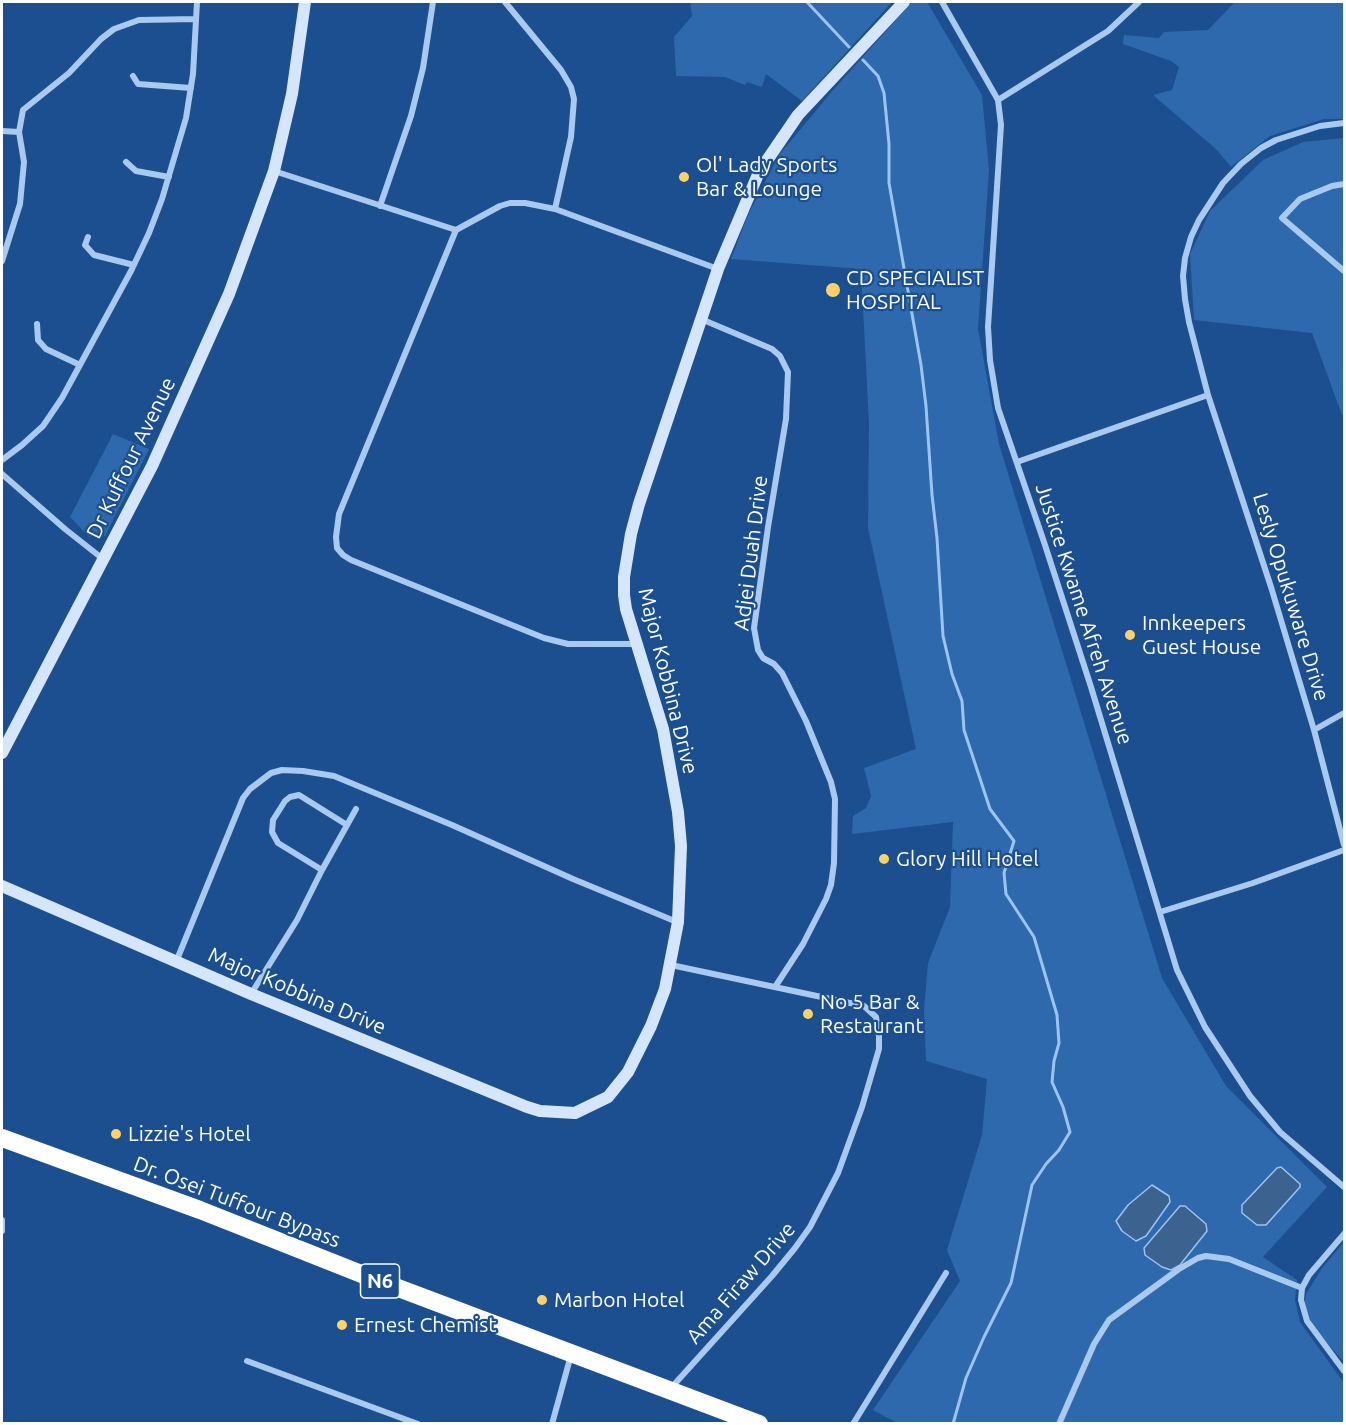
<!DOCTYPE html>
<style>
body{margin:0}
#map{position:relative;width:1346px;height:1425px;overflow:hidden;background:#1b4f8f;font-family:Ubuntu,sans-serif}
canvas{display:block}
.frame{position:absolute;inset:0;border:3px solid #fff;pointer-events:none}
</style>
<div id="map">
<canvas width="1346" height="1425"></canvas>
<div class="frame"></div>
</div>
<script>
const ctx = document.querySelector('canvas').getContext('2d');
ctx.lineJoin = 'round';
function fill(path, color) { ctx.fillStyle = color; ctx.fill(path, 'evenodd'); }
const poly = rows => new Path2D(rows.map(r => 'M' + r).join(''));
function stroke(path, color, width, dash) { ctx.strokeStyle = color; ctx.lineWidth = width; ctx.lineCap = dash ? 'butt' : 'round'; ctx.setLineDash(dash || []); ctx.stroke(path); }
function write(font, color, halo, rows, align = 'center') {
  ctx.font = font + ' Ubuntu,sans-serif'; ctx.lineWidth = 4.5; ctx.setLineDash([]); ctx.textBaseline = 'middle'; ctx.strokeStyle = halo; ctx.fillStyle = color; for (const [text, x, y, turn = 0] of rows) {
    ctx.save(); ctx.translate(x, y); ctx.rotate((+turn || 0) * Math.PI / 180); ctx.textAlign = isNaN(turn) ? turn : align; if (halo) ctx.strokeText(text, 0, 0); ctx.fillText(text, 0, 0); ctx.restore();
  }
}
const green = poly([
 [690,2,892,2,802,101,766,74,762,87,747,82,745,85,725,77,676,76,674,37,692,16],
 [912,2,927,2,982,95,989,170,978,329,999,444,1162,978,1226,1086,1327,1187,1263,1257,1297,1280,1295,1300,1300,1322,1344,1383,1344,1423,899,1424,873,1410,960,1281,947,1250,982,1135,987,1079,926,1061,924,1010,928,963,950,907,953,822,852,834,853,816,866,808,871,796,864,768,916,749,868,528,869,424,861,269,731,259,748,215,779,155,834,89],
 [1235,2,1344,2,1344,119,1324,119,1270,136,1231,167,1217,150,1153,95,1172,90,1179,67,1171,61,1123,44,1124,35,1159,38,1164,32,1208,30],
 [1344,138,1344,414,1342,415,1312,333,1194,320,1190,254,1210,211,1263,160,1303,142],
 [113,434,149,449,105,536,89,537,70,517],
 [1344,1242,1344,1362,1314,1328,1307,1317,1304,1307,1306,1294,1322,1268]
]);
const water = poly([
 [1281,1167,1300,1184,1300,1187,1266,1225,1257,1225,1242,1213,1242,1205,1277,1168,1281,1167],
 [1152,1185,1169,1196,1170,1202,1146,1236,1136,1241,1122,1231,1116,1221,1128,1205,1152,1185],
 [1180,1206,1185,1206,1206,1224,1207,1231,1180,1265,1171,1270,1162,1267,1145,1255,1144,1248,1180,1206]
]);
const stream = poly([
 [807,2,849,47],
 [863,60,878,76,884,93,889,144,889,183,921,365,926,406,932,495,937,538,943,636,952,674,962,701,964,730,990,809,1014,841,1004,873,1006,894,1034,937,1057,1015,1059,1043,1054,1061,1052,1082,1063,1107,1070,1132,1059,1150,1046,1164,1032,1185,1011,1283,984,1337,966,1378,953,1424]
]);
const street = poly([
 [505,2,561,70,571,87,574,99,571,137,555,209],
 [942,2,998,100,1001,125,988,327,990,360,998,408,1044,542,1091,687,1177,970,1205,1027,1250,1096,1280,1132,1344,1187],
 [133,76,138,84,191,88],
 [998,100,1108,31,1139,2],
 [1344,123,1320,126,1276,140,1261,148,1241,164,1223,183,1199,220,1191,237,1185,258,1183,276,1185,299,1189,322,1208,395,1271,587,1314,730,1344,845],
 [2,131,19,132],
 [126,162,136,171,169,177],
 [274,171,456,230,500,206,510,203,525,203,555,209,718,269],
 [1344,184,1332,186,1300,199,1282,218,1344,271],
 [380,206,411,116,423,68,433,2],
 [456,230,339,514,336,537,337,548,343,555,351,560,544,638,568,644,637,644],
 [88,237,85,245,94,255,134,265],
 [2,261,20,204,24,162,19,132,23,110,69,73,101,39,114,29,139,20,196,19],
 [701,319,772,349,780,356,788,372,786,419,768,527,754,628,758,650,763,658,774,664,782,673,806,721,831,782,835,799,834,863,831,885,826,899,803,944,775,987],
 [37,324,38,340,46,349,80,365],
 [2,460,22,445,43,426,62,398,131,271,149,233,162,199,186,118,193,74,197,2],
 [1017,462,1208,395],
 [2,474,65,529,103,559],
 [1314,730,1344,713],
 [322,870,278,843,272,832,273,820,285,801,290,797,299,795,347,825],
 [1160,912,1253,883,1344,850],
 [176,962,243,798,250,789,271,773,282,770,303,771,334,776,452,825,573,879,677,922],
 [671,965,864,1006,876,1017,879,1036,879,1049,862,1107,838,1173,810,1227,795,1248,772,1276,671,1388],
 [251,994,297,920,322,870,356,809],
 [2,1220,2,1231],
 [1344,1234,1309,1275,1302,1288,1301,1300,1307,1321,1344,1371],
 [247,1361,418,1424],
 [552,1424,571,1355],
 [853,1424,946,1273],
 [1059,1424,1094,1344,1109,1320,1179,1269,1198,1258,1206,1256,1229,1259,1302,1288]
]);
const secondary = poly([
 [2,753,152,466,229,294,274,171,292,94,305,2],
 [2,886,251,994,527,1107,540,1111,575,1113,608,1097,628,1072,651,1026,665,989,678,922,681,846,678,812,663,729,626,609,624,595,624,577,631,534,639,504,718,269,759,172,798,115,904,2]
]);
const highway = poly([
 [2,1138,200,1210,369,1277,759,1424]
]);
const markers = [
 [684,177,6,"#ffd166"],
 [833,290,8,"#ffd166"],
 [1130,635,6,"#ffd166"],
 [884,859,6,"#ffd166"],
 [808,1014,6,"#ffd166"],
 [116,1134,6,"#ffd166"],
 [542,1300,6,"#ffd166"],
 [342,1325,6,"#ffd166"]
];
const shields = [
 [380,1281,39]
];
const shieldNames = [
 ["N6",380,1281]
];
const poiNames = [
 ["Ol' Lady Sports",696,165],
 ["Bar & Lounge",696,189],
 ["CD SPECIALIST",846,278],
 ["HOSPITAL",846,302],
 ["Innkeepers",1142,623],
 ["Guest House",1142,647],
 ["Glory Hill Hotel",896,859],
 ["No 5 Bar &",820,1002],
 ["Restaurant",820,1026],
 ["Lizzie's Hotel",128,1134],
 ["Marbon Hotel",554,1300],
 ["Ernest Chemist",354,1325]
];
const streetNames = [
 ["Dr Kuffour Avenue",131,458,-64],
 ["Adjei Duah Drive",751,553,-83],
 ["Lesly Opukuware Drive",1291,597,73],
 ["Justice Kwame Afreh Avenue",1084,614,72],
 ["Major Kobbina Drive",668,681,76],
 ["Major Kobbina Drive",297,991,23],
 ["Dr. Osei Tuffour Bypass",237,1202,21],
 ["Ama Firaw Drive",741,1283,-49]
];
fill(green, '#2e69ad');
fill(water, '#3c6290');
stroke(water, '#9cc4f0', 1.5);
stroke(stream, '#9cc4f0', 3);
stroke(street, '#a9c9ee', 6);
stroke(secondary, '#d6e6fa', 12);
stroke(highway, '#fff', 18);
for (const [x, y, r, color] of markers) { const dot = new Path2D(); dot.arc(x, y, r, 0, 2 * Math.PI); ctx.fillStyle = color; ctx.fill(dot); stroke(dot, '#1b4f8f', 2); }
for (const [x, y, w] of shields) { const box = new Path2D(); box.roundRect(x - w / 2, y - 17, w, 34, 4.5); ctx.fillStyle = '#1b4f8f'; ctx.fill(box); stroke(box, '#fff', 1.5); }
write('bold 20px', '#fff', null, shieldNames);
write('21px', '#fff', '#1b4f8f', poiNames, 'left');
write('21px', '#fff', '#1b4f8f', streetNames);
</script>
